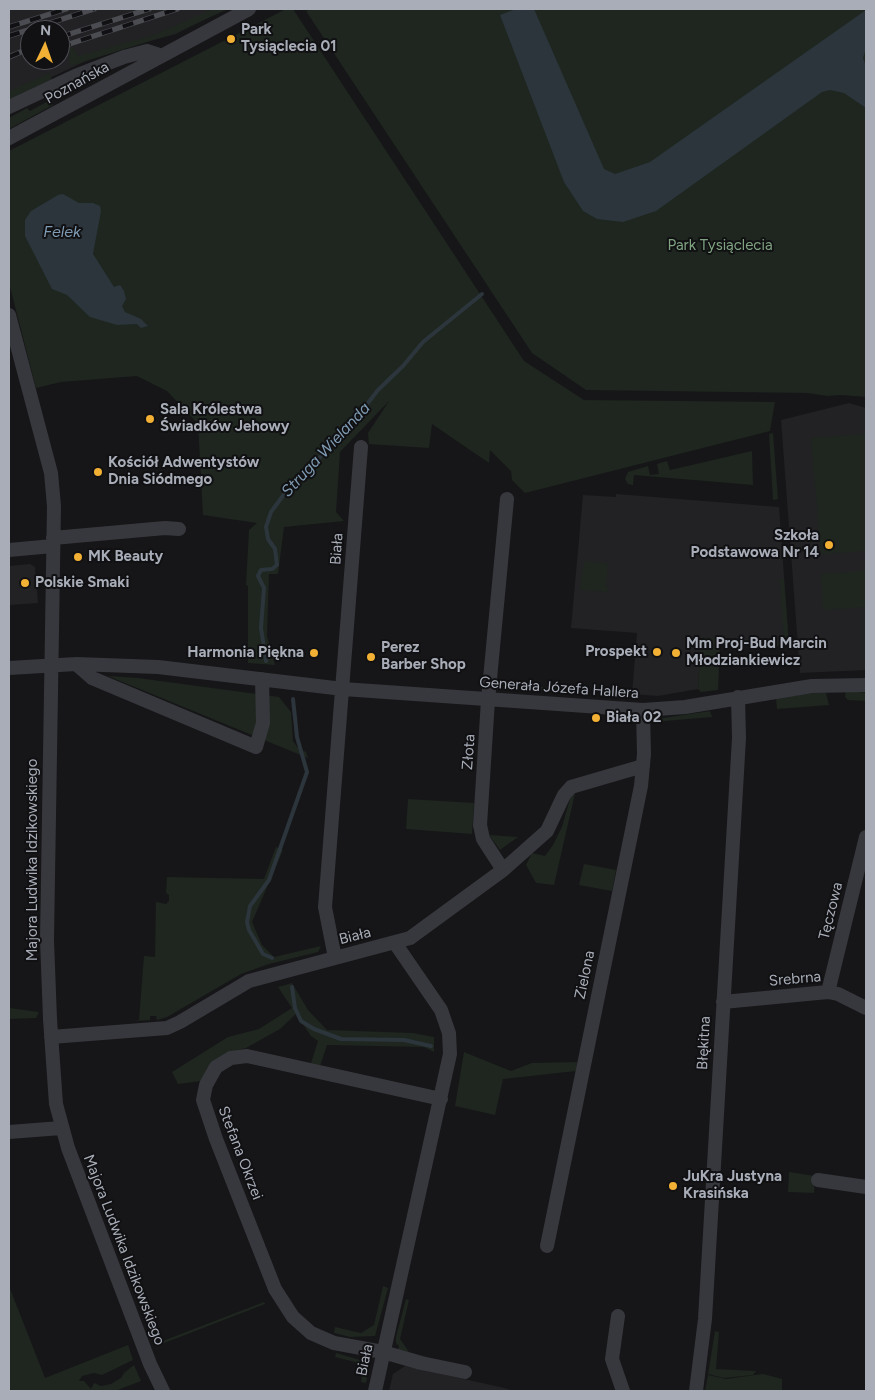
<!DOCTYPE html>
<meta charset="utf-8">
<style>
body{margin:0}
#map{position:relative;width:875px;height:1400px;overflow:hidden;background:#161618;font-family:Figtree,sans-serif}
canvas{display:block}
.frame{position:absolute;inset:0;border:10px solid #a8adb8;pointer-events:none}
.north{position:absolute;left:20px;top:20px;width:50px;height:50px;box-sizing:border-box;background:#111113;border:1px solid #4d4f55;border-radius:50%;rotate:3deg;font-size:14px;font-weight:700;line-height:20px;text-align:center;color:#a8adb8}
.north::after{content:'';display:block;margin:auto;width:18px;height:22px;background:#f2b134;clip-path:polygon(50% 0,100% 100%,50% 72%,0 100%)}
</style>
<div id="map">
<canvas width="875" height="1400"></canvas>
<div class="frame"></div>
<div class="north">N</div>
</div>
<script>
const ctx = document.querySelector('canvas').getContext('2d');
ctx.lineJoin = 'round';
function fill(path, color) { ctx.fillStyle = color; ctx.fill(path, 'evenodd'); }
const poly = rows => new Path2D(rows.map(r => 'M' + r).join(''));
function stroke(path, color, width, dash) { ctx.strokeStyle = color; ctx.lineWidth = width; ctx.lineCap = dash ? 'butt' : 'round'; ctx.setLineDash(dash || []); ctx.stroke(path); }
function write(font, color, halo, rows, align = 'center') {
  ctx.font = font + ' Figtree,sans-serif'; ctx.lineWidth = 4; ctx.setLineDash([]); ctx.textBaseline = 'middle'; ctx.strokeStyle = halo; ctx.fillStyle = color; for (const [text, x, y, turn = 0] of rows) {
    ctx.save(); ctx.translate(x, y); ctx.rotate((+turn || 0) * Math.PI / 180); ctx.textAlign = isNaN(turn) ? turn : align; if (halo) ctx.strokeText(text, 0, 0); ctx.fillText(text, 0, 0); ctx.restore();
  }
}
const built = poly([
 [9,9,224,9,176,34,101,54,9,97],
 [30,30,60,30,60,60,30,60],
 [849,403,866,408,866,670,800,673,781,420],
 [616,494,779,507,789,645,701,638,698,689,658,696,632,694,637,633,571,628,583,495,616,497],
 [30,564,35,567,38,603,9,605,9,566],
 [405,1366,500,1387,515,1391,389,1391,393,1374]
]);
const green = poly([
 [213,9,228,9,176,33,70,66,68,48,72,46,78,56,154,35],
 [286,9,293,9,524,361,584,400,775,402,770,431,525,493,512,480,511,471,490,450,489,463,432,424,429,448,369,444,368,433,389,401,340,452,336,512,344,521,284,527,278,574,269,574,267,636,275,665,248,663,248,586,246,585,249,530,257,523,203,515,198,424,167,391,137,376,61,382,36,388,9,283,9,151],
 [312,9,866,9,866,397,842,395,828,396,807,393,586,390,532,353,306,11],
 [50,73,52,81,9,102,9,91],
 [50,100,53,105,9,129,9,118,27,108,30,111],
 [773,433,778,499,773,500,769,434],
 [866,434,866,551,821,554,811,438],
 [752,451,753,485,634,475,633,485,628,484,625,479,628,472,648,466,650,475,659,474,657,464,667,461,670,470],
 [584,561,608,564,606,586,609,588,608,592,580,590],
 [866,571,866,607,823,610,821,574],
 [780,579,784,579,789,647,720,642,718,690,701,692,698,689,701,637,784,643],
 [108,676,138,678,279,697,291,712,293,741,298,748,306,752,308,758],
 [499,683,565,689,565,692,499,687],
 [846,690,866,693,866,701,848,700,845,697],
 [814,693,826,693,829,705,777,709,776,698],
 [710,711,712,717,653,722,663,718],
 [576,789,554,885,536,883,526,865,532,853,545,856,553,845,562,827,571,795],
 [408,799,474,803,472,834,406,829],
 [489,835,518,837,500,850],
 [276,847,283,850,252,922,262,945,274,957,321,946,318,952,269,964,241,974,167,1017,157,1020,156,1016,150,1016,150,1020,134,1021,139,1020,144,956,155,957,156,902,166,904,169,901,169,895,166,893,167,877,264,879],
 [584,864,616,870,612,891,579,885],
 [292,983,308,1010,327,1030,413,1033,434,1037,434,1052,424,1047,327,1045,320,1066,311,1063,318,1041,311,1036,296,1014,280,1029,246,1048,235,1051,201,1081,178,1084,172,1072,228,1037,259,1029,292,1008,278,987],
 [9,1008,39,1012,36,1018,9,1019],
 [464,1052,511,1071,532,1063,577,1062,576,1071,503,1079,495,1115,455,1106],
 [789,1172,815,1176,814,1193,788,1192],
 [9,1286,45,1378,128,1345,133,1360,102,1375,94,1373,82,1376,79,1381,84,1381,91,1389,94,1383,101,1386,111,1384,121,1378,124,1373,134,1365,141,1381,115,1391,9,1391],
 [383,1286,388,1288,375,1336,350,1337,334,1333,335,1327,361,1333,374,1325],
 [406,1299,409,1300,400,1339,409,1352,427,1357,426,1360,397,1352,399,1346,396,1343,396,1337],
 [264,1302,265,1304,159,1345,156,1346,155,1344],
 [715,1331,719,1332,716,1369,756,1371,753,1375,724,1378,708,1374],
 [336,1353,367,1362,369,1367,366,1383,361,1382,362,1375,355,1362,335,1357],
 [763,1374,782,1379,782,1391,705,1391,708,1375,726,1379]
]);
const water = poly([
 [516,9,534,9,604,169,615,174,650,162,866,10,866,48,863,58,866,67,866,108,844,93,830,90,822,92,656,211,623,222,597,219,583,211,564,182,500,15],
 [63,194,79,203,93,203,100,206,101,211,93,254,114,287,120,285,124,291,126,299,122,306,125,312,141,319,148,326,141,328,137,324,117,325,90,317,67,295,52,289,25,236,25,220,31,211,58,195]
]);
const stream = poly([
 [266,661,261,628,264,588,258,576,261,570,272,569,277,565,275,549,268,539,266,527,271,512,293,482,308,470,354,421,378,390,403,366,423,342,482,294],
 [272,958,263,954,249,930,247,922,250,906,269,880,307,772,297,737,293,699],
 [292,987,295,1008,301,1021,314,1029,341,1039,404,1040,431,1046]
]);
const minor = poly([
 [9,107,75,76,124,57,147,51,159,55],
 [9,138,249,9],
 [9,315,51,473,54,506,47,940,50,1019,56,1104,68,1148,150,1364,163,1391],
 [361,447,325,907,335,958,410,938,503,870,483,839,480,825,488,700,507,499],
 [53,538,165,528,179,529],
 [9,550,53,546],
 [76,664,92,678,256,747,263,723,262,679],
 [9,668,76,664,158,667,343,689,643,710,685,707,812,686,866,685],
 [503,870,547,831,564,795,571,787,643,766],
 [828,992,866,837],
 [723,1002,828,992,838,994,866,1008],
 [51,1037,167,1028,180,1022,249,981,335,958],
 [441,1099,247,1056,231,1058,216,1067,206,1085,203,1100,216,1139,275,1289,293,1317,311,1333,334,1343,383,1352,421,1363,465,1372],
 [9,1132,61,1128],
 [818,1180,866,1187],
 [547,1246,641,786,644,754,643,710],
 [618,1316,612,1359,623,1391],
 [375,1391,450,1054,449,1033,441,1010,395,943],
 [696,1391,705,1319,739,738,738,697]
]);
const rail = poly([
 [9,27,66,9],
 [9,36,94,9],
 [60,37,149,9],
 [60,47,177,9],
 [9,57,30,48]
]);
const markers = [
 [231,39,5,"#f2b134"],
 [150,419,5,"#f2b134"],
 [98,472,5,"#f2b134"],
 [829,545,5,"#f2b134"],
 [78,557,5,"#f2b134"],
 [25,583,5,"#f2b134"],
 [657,652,5,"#f2b134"],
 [314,653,5,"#f2b134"],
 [676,653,5,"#f2b134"],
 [371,657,5,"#f2b134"],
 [596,718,5,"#f2b134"],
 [673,1186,5,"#f2b134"]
];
const poiNames = [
 ["Park",241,30],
 ["Tysiąclecia 01",241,47],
 ["Sala Królestwa",160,410],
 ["Świadków Jehowy",160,427],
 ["Kościół Adwentystów",108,463],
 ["Dnia Siódmego",108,480],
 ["Szkoła",819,536,"right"],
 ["Podstawowa Nr 14",819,553,"right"],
 ["MK Beauty",88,557],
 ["Polskie Smaki",35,583],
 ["Mm Proj-Bud Marcin",686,644],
 ["Młodziankiewicz",686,661],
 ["Perez",381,648],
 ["Barber Shop",381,665],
 ["Prospekt",647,652,"right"],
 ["Harmonia Piękna",304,653,"right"],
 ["Biała 02",606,718],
 ["JuKra Justyna",683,1177],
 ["Krasińska",683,1194]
];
const streetNames = [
 ["Poznańska",77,83,-29],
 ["Biała",337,549,-86],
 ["Generała Józefa Hallera",559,688,4],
 ["Złota",469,752,-86],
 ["Majora Ludwika Idzikowskiego",33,860,-90],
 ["Tęczowa",831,911,-76],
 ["Biała",355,936,-14],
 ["Zielona",585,975,-78],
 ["Srebrna",795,979,-5],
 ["Błękitna",704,1043,-87],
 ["Stefana Okrzei",240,1153,69],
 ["Majora Ludwika Idzikowskiego",124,1250,69],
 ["Biała",365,1360,-78]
];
const parkNames = [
 ["Park Tysiąclecia",720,246]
];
const waterNames = [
 ["Felek",62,232],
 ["Struga Wielanda",326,450,-47]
];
fill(built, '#222225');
fill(green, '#1e261f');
fill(water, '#2c353c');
stroke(stream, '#2c353c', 4);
stroke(minor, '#37383d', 14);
stroke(rail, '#4a4c52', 5.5);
stroke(rail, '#111113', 4, [11]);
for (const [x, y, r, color] of markers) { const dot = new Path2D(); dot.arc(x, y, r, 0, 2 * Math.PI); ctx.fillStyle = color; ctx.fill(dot); stroke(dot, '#111113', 2); }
write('bold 15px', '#a8adb8', '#111113', poiNames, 'left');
write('15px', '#a8adb8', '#111113', streetNames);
write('15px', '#7fa381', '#111113', parkNames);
write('italic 16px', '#7f9bb3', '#111113', waterNames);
</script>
